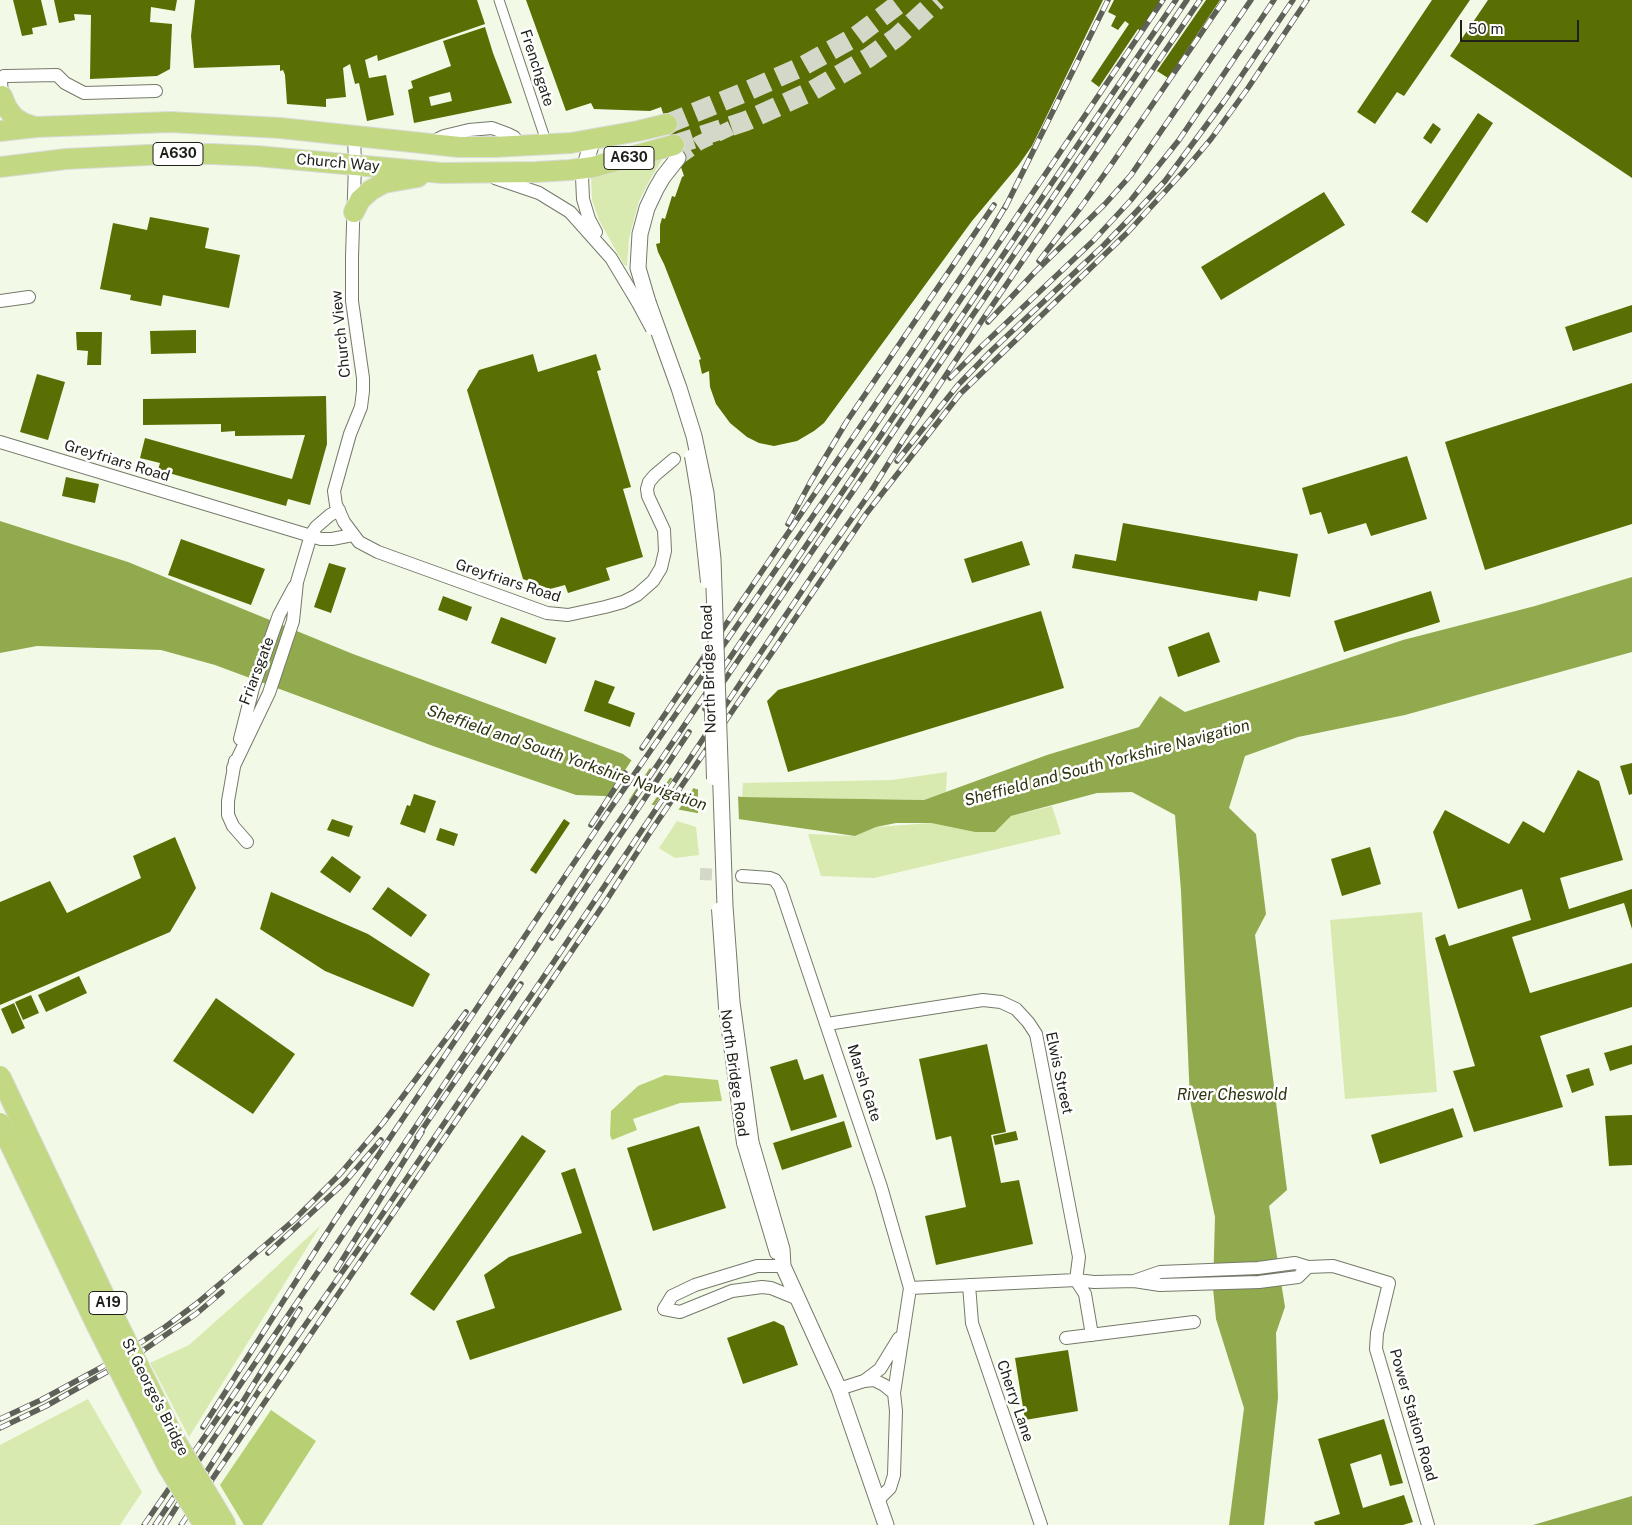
<!DOCTYPE html>
<style>
body{margin:0}
#map{position:relative;width:1632px;height:1525px;overflow:hidden;background:#f3f9e7;font-family:"Public Sans",sans-serif}
canvas{display:block}
.scale{position:absolute;left:1460px;top:20px;width:119px;height:22px;box-sizing:border-box;border:2px solid #1e2019;border-top:0;padding-left:6px;font-size:15px;line-height:18px;white-space:nowrap;color:#1e2019;-webkit-text-stroke:4px #fff;paint-order:stroke}
</style>
<div id="map">
<canvas width="1632" height="1525"></canvas>
<div class="scale">50 m</div>
</div>
<script>
const ctx = document.querySelector('canvas').getContext('2d');
ctx.lineJoin = 'round';
function fill(path, color) { ctx.fillStyle = color; ctx.fill(path, 'evenodd'); }
const poly = rows => new Path2D(rows.map(r => 'M' + r).join(''));
function stroke(path, color, width, dash) { ctx.strokeStyle = color; ctx.lineWidth = width; ctx.lineCap = dash ? 'butt' : 'round'; ctx.setLineDash(dash || []); ctx.stroke(path); }
function write(font, color, halo, rows, align = 'center') {
  ctx.font = font + ' "Public Sans",sans-serif'; ctx.lineWidth = 5; ctx.setLineDash([]); ctx.textBaseline = 'middle'; ctx.strokeStyle = halo; ctx.fillStyle = color; for (const [text, x, y, turn = 0] of rows) {
    ctx.save(); ctx.translate(x, y); ctx.rotate((+turn || 0) * Math.PI / 180); ctx.textAlign = isNaN(turn) ? turn : align; if (halo) ctx.strokeText(text, 0, 0); ctx.fillText(text, 0, 0); ctx.restore();
  }
}
const green = poly([
 [661,157,662,160,652,176,639,201,629,238,627,266,624,265,599,220,592,200,591,176],
 [947,772,946,792,924,800,742,797,743,783,892,780],
 [1052,806,1061,834,874,878,821,876,808,834,855,836,876,827,931,823,975,832,994,832,1011,816],
 [677,821,696,827,699,855,675,858,659,848],
 [1422,912,1437,1092,1345,1099,1330,920],
 [321,1225,189,1437,150,1363,189,1345,261,1281],
 [88,1399,142,1492,120,1525,0,1525,0,1445]
]);
const forest = poly([
 [665,1075,718,1080,722,1101,680,1103,633,1119,637,1130,612,1140,610,1135,611,1111,638,1086],
 [271,1410,316,1441,262,1525,244,1525,220,1485]
]);
const water = poly([
 [0,521,128,562,353,654,623,754,631,760,696,789,742,797,924,800,1047,755,1139,727,1160,696,1185,712,1403,640,1535,606,1632,577,1632,652,1405,715,1298,737,1245,756,1229,808,1256,834,1266,914,1255,935,1287,1190,1269,1206,1285,1307,1276,1333,1278,1398,1264,1525,1229,1525,1244,1408,1216,1319,1213,1288,1215,1217,1190,1101,1181,891,1175,815,1132,792,1097,793,1011,816,995,832,975,832,931,823,896,823,876,827,855,836,697,813,604,796,576,795,433,746,215,665,161,650,37,646,0,653],
 [1632,1496,1632,1525,1533,1525]
]);
const pier = poly([
 [633,758,651,766,627,803,606,799],
 [654,767,672,775,650,807,630,803],
 [674,776,695,786,677,812,653,808],
 [698,787,738,794,739,822,698,816]
]);
const building = poly([
 [13,0,41,0,47,25,32,28,33,34,22,36],
 [54,0,177,0,175,11,151,7,150,22,172,24,170,69,157,76,90,79,91,15,74,14,75,20,59,23],
 [195,0,477,0,485,24,378,61,377,55,365,60,369,78,386,75,394,115,367,121,359,83,355,84,350,64,343,68,346,97,326,99,326,107,287,104,285,75,283,70,280,71,280,65,194,68,191,36],
 [526,0,1103,0,1032,146,1018,166,972,221,824,423,814,431,797,441,774,446,759,443,747,437,730,423,716,404,710,387,709,371,702,374,699,360,701,359,664,264,658,252,656,244,660,243,660,225,662,218,665,219,672,196,675,197,682,177,684,176,661,107,650,111,594,109,591,103,566,111],
 [1114,0,1161,0,1140,31,1138,29,1099,87,1091,81,1129,24,1125,21,1118,30,1111,26,1116,16,1108,12],
 [1206,0,1220,0,1168,78,1157,71],
 [1432,0,1470,0,1404,96,1397,92,1375,124,1357,112],
 [1488,0,1632,0,1632,178,1450,56],
 [485,27,493,53,512,103,414,123,408,90,413,88,411,81,451,66,443,41],
 [450,92,452,101,431,106,429,97],
 [1478,113,1493,123,1427,223,1411,212],
 [1433,123,1441,129,1431,144,1423,138],
 [1324,192,1345,225,1221,300,1201,267],
 [150,217,209,228,205,248,240,255,229,308,163,295,161,306,130,300,131,295,100,289,113,223,147,230],
 [1632,305,1632,332,1573,351,1565,327],
 [196,330,196,353,151,354,150,331],
 [76,332,102,332,101,365,87,365,88,351,77,350],
 [533,354,538,372,596,354,601,370,597,371,631,487,623,489,643,557,606,568,610,580,568,593,565,585,550,589,523,579,467,390,479,370],
 [37,374,65,382,48,440,20,432],
 [1632,383,1632,524,1485,570,1445,442],
 [326,396,327,444,310,505,288,499,286,506,158,470,160,463,140,458,145,438,292,479,305,435,235,436,235,431,221,432,221,424,143,425,143,399],
 [1407,456,1427,519,1371,536,1366,523,1328,534,1321,512,1310,515,1302,488],
 [66,477,99,484,95,503,62,496],
 [1123,523,1298,554,1290,597,1259,591,1257,601,1072,568,1075,554,1116,561],
 [181,539,265,569,251,605,168,575],
 [1022,541,1030,565,972,583,964,559],
 [329,563,346,568,331,613,314,607],
 [1431,591,1440,622,1344,652,1334,621],
 [443,596,472,607,467,621,438,610],
 [1041,611,1064,688,788,772,767,701,778,690],
 [501,617,556,638,546,664,491,643],
 [1209,632,1220,662,1178,677,1168,647],
 [595,680,615,687,608,703,635,713,630,727,584,711],
 [1632,763,1632,794,1629,795,1620,766],
 [1578,770,1599,781,1623,860,1560,878,1569,909,1632,889,1632,929,1624,903,1512,937,1530,993,1632,963,1632,1007,1540,1036,1563,1107,1474,1132,1453,1071,1475,1066,1435,938,1445,934,1449,946,1531,920,1522,889,1458,909,1433,832,1445,810,1509,844,1523,821,1544,833],
 [414,794,436,801,425,833,400,824,407,805,410,806],
 [332,819,353,826,349,837,327,830],
 [564,819,570,823,536,874,530,870],
 [440,828,458,834,454,846,436,840],
 [175,837,196,888,170,932,0,1005,0,902,50,881,67,913,141,878,133,856],
 [1370,847,1381,884,1342,896,1331,859],
 [332,856,361,877,350,893,320,872],
 [388,887,427,915,411,937,372,909],
 [271,892,368,934,430,974,413,1007,325,971,260,929],
 [79,976,87,993,46,1012,38,995],
 [31,995,39,1013,23,1020,15,1002],
 [216,998,295,1054,253,1114,173,1061],
 [14,1003,25,1028,12,1034,1,1009],
 [987,1044,1006,1132,991,1135,1001,1183,1019,1180,1033,1244,936,1265,925,1216,966,1207,951,1136,936,1140,919,1059],
 [1632,1045,1632,1064,1610,1071,1604,1053],
 [797,1059,804,1080,823,1074,837,1117,791,1131,770,1067],
 [1589,1068,1594,1085,1572,1093,1566,1075],
 [1453,1108,1463,1137,1380,1164,1371,1135],
 [1632,1115,1632,1165,1609,1166,1605,1116],
 [844,1121,852,1147,782,1170,773,1143],
 [699,1126,726,1208,653,1231,627,1148],
 [1016,1131,1018,1140,995,1145,993,1136],
 [522,1135,546,1151,434,1311,410,1294],
 [575,1168,622,1310,470,1360,456,1321,495,1308,484,1275,509,1257,582,1233,561,1173],
 [774,1321,784,1326,798,1365,743,1384,727,1338],
 [1068,1350,1078,1411,1025,1420,1015,1358],
 [1384,1419,1403,1483,1390,1486,1381,1454,1350,1464,1363,1508,1404,1495,1413,1522,1403,1525,1315,1525,1314,1522,1340,1514,1318,1439]
]);
const minorTunnel = poly([
 [700,874,742,876]
]);
const tertiaryTunnel = poly([
 [678,158,699,143,746,121]
]);
const trunkTunnel = poly([
 [667,124,745,92,801,67,855,37,904,0],
 [674,145,746,121,812,91,868,58,897,37,937,0]
]);
const pedestrian = poly([
 [499,0,547,144]
]);
const minor = poly([
 [0,102,2,96,1,81,4,76,7,76,57,75,65,83,84,93,156,91],
 [354,136,355,164,352,257,352,301,363,378,363,391,361,407,350,434,334,491,336,505,340,513,344,522,359,542,378,552,547,613,568,615,605,607,623,602,637,595,653,581,661,568,665,551,664,530,648,496,647,489,649,482,655,475,674,459],
 [432,142,444,136,469,130,492,128,508,134,514,137,522,147],
 [584,168,582,177,583,199,589,219,596,232],
 [495,178,539,193,570,212,611,258,638,303],
 [0,301,29,297],
 [0,442,321,539,332,539,353,535],
 [240,739,253,688,279,615,294,587],
 [235,761,228,801,228,815,233,826,247,842],
 [233,768,269,693,293,621,297,582,311,535,316,527,330,515,339,510],
 [742,876,770,878,775,880,780,887,881,1187,910,1288,894,1393,896,1411,894,1475,890,1488,878,1500],
 [827,1024,983,1000,1001,1002,1016,1009,1028,1022,1036,1034,1079,1257,1076,1280,1085,1294,1092,1335],
 [743,1143,776,1253],
 [783,1266,757,1266,695,1285,672,1296,664,1309,680,1312,732,1291,762,1287,771,1288,798,1299],
 [1134,1281,1160,1272,1258,1268,1295,1263,1308,1267,1333,1266,1389,1283,1377,1333,1376,1349,1428,1525],
 [969,1285,972,1323,1041,1525],
 [910,1288,1076,1280,1094,1282,1134,1281,1160,1285,1259,1282,1298,1277,1308,1267],
 [1066,1338,1194,1322],
 [864,1381,880,1369,899,1338],
 [839,1389,864,1381,874,1380,884,1385,894,1393]
]);
const tertiary = poly([
 [584,168,593,139],
 [648,302,638,268,640,234,647,208,656,189,663,177,678,158],
 [751,1142,782,1249,783,1266,839,1389,886,1525]
]);
const trunk = poly([
 [2,96,7,108,14,117,23,123,35,127],
 [0,131,36,127,170,122,280,128,459,147,494,147,571,143,638,131,667,124],
 [0,167,66,159,168,154,212,154,257,156,442,173,536,172,570,170,593,167,674,145],
 [354,212,360,200,371,190,384,183,418,177]
]);
const rail = poly([
 [1005,208,1108,0],
 [1039,261,1081,207,1111,165,1224,0],
 [988,322,1035,272,1105,204,1131,175,1251,0],
 [950,378,983,345,1093,241,1131,200,1179,140,1274,0],
 [897,461,958,385,991,351,1104,245,1137,211,1165,181,1225,100,1293,0],
 [788,524,811,481,847,421,994,205],
 [705,709,1187,0],
 [642,748,917,343,983,244,1008,202],
 [591,825,625,773],
 [552,938,689,732],
 [417,1137,521,984],
 [268,1253,345,1182,381,1140],
 [336,1270,422,1132],
 [259,1391,373,1228,553,963,826,555,870,493,903,440,983,319,1200,0],
 [237,1411,300,1309],
 [0,1419,41,1400,102,1367,165,1327,196,1304,241,1266,294,1220,340,1174,383,1123,466,1012],
 [203,1427,335,1220,606,815,869,435,1163,0],
 [0,1428,46,1406,135,1356,196,1314,222,1292],
 [189,1499,262,1386],
 [144,1525,328,1257,533,952,595,857,1176,0],
 [155,1525,237,1404],
 [165,1525,189,1487],
 [181,1525,606,901,649,834,866,514,960,394,1128,232,1183,172,1211,139,1248,88,1307,0]
]);
const minorBridge = poly([
 [638,303,652,329],
 [691,456,698,498,707,582],
 [710,674,713,779],
 [718,909,725,1007,743,1143]
]);
const tertiaryBridge = poly([
 [648,302,679,388,694,436,706,493,713,559,725,906,732,1002,751,1142]
]);
const trunkBridge = poly([
 [0,1076,113,1314,175,1440,226,1525],
 [0,1123,96,1324,168,1467,204,1525]
]);
const shields = [
 [178,154,50],
 [629,158,50],
 [108,1303,38]
];
const shieldNames = [
 ["A630",178,154],
 ["A630",629,158],
 ["A19",108,1303]
];
const streetNames = [
 ["Frenchgate",537,68,72],
 ["Church Way",338,163,5],
 ["Church View",341,334,-96],
 ["Greyfriars Road",117,461,17],
 ["Greyfriars Road",508,581,18],
 ["North Bridge Road",709,669,-92],
 ["Friarsgate",257,671,-69],
 ["North Bridge Road",734,1073,82],
 ["Elwis Street",1059,1073,78],
 ["Marsh Gate",864,1083,72],
 ["St George's Bridge",155,1397,63],
 ["Cherry Lane",1015,1401,71],
 ["Power Station Road",1413,1415,74]
];
const waterNames = [
 ["Sheffield and South Yorkshire Navigation",567,758,19],
 ["Sheffield and South Yorkshire Navigation",1107,763,-15],
 ["River Cheswold",1232,1095]
];
fill(green, '#d8eaaf');
fill(forest, '#b7d074');
fill(water, '#92aa4e');
fill(pier, '#f3f9e7');
fill(building, '#5a6f03');
stroke(minorTunnel, '#d3d8c8', 12, [12, 6]);
stroke(tertiaryTunnel, '#d3d8c8', 15, [15, 8]);
stroke(trunkTunnel, '#d3d8c8', 20, [20, 10]);
stroke(pedestrian, '#747a6a', 11);
stroke(minor, '#747a6a', 14);
stroke(tertiary, '#747a6a', 17);
stroke(trunk, '#dbdbda', 22);
stroke(pedestrian, '#fff', 9);
stroke(minor, '#fff', 12);
stroke(tertiary, '#fff', 15);
stroke(trunk, '#c2d882', 20);
stroke(rail, '#5e6157', 5.5);
stroke(rail, '#fff', 4, [11]);
stroke(minorBridge, '#747a6a', 14, []);
stroke(tertiaryBridge, '#747a6a', 17, []);
stroke(trunkBridge, '#dbdbda', 22, []);
stroke(minorBridge, '#fff', 12);
stroke(tertiaryBridge, '#fff', 15);
stroke(trunkBridge, '#c2d882', 20);
for (const [x, y, w] of shields) { const box = new Path2D(); box.roundRect(x - w / 2, y - 11.5, w, 23, 4); ctx.fillStyle = '#fff'; ctx.fill(box); stroke(box, '#1e2019', 1); }
write('bold 14px', '#1e2019', null, shieldNames);
write('15px', '#1e2019', '#fff', streetNames);
write('italic 16px', '#2c350e', '#fff', waterNames);
</script>
